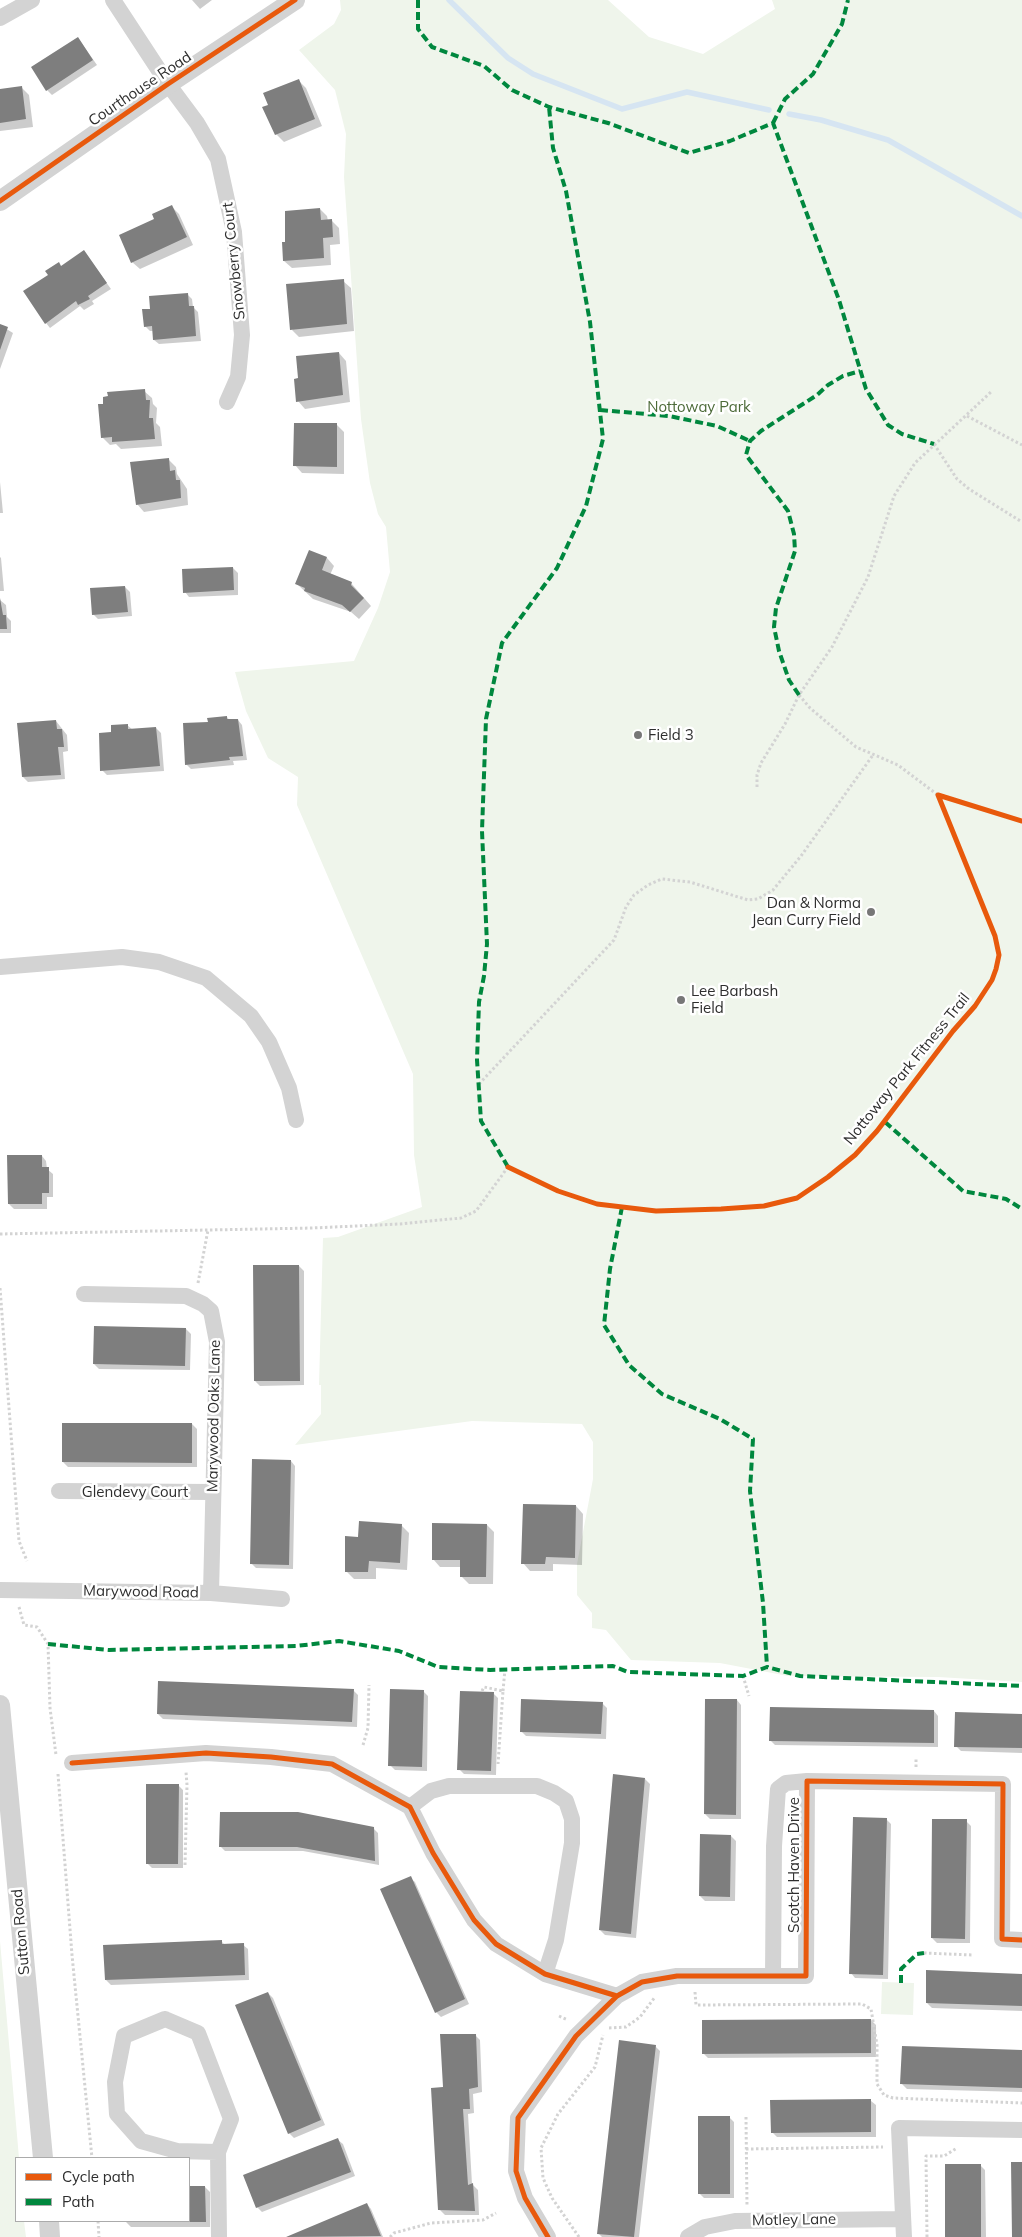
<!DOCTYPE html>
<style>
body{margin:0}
#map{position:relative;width:1022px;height:2237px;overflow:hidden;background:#fff;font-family:Mulish,sans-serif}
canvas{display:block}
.legend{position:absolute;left:15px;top:2157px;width:175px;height:65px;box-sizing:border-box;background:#fff;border:1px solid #ababab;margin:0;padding:6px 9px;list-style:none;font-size:15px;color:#2e2e2e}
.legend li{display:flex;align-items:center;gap:10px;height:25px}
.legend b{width:25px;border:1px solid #ababab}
</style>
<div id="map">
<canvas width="1022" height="2237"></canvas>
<ul class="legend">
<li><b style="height:6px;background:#e8590c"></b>Cycle path</li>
<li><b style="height:6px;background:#00873e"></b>Path</li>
</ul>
</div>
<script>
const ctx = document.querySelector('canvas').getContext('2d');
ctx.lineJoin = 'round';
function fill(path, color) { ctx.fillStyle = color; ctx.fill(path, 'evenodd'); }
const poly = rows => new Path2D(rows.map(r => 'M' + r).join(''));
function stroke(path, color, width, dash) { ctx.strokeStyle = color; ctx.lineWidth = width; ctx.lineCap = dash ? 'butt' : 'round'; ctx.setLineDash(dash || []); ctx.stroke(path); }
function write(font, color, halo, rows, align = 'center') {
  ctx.font = font + ' Mulish,sans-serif'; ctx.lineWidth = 5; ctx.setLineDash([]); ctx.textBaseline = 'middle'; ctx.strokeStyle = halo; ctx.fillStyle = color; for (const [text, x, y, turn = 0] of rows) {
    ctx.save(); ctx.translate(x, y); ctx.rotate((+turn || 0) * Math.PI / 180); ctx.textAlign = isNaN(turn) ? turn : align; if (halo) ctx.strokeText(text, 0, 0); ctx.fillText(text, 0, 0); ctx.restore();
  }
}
const green = poly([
 [340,0,608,0,649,37,703,54,775,9,772,0,1022,0,1022,1682,938,1677,788,1676,720,1663,631,1660,606,1630,592,1628,592,1613,577,1595,577,1564,593,1479,593,1442,582,1424,472,1421,295,1445,321,1414,321,1385,319,1385,323,1238,338,1237,422,1207,414,1155,413,1074,297,805,298,777,268,758,246,711,235,672,354,661,378,608,390,572,386,527,378,514,370,483,361,419,344,177,346,134,335,90,299,50,334,24,341,10],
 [0,1941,19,2158,16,2158,16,2221,24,2221,26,2237,0,2237],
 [882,1982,914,1983,913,2015,881,2014]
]);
const shadow = poly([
 [192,0,212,0,200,9],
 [78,38,97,65,52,95,47,90],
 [299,81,306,88,322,126,284,142,276,134,270,106],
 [21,87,29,95,33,127,0,131,0,90],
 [172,207,179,214,193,245,140,269,132,262,156,220],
 [320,209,327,216,328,221,331,220,339,228,340,244,330,245,331,265,292,268,284,261,286,243],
 [88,257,111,289,92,301,94,304,84,310,80,306,50,328,46,323,62,267],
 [343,281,351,288,354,331,299,337,292,330],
 [187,294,192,299,193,307,198,312,201,341,159,344,154,340,154,331,150,331,145,326,151,310],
 [0,325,13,333,0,369],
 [339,353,346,361,350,402,305,409,298,401],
 [144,391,152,398,153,404,157,408,156,423,160,427,162,446,121,449,116,444,110,445,102,437],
 [337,425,344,432,344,474,302,473,295,465],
 [169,460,176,467,177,474,187,489,188,505,144,512,137,504],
 [0,482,3,513,0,513],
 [310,552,327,558,334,566,330,575,351,583,371,606,359,619,351,612,313,599,297,584],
 [0,557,1,558,4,591,0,591],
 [233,568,238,573,238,595,189,597,185,592],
 [125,587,130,592,132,616,98,619,93,614],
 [0,600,6,605,7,617,11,621,11,633,0,633],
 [227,717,230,721,238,720,242,725,247,760,233,761,234,765,191,769,186,764,209,723],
 [56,721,67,735,68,751,63,752,65,779,28,782,23,777],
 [127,725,133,730,156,728,161,733,164,771,107,775,102,770,113,733],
 [42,1156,46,1161,47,1169,53,1174,53,1197,47,1197,47,1209,14,1209,9,1204],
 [299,1266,304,1271,304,1385,260,1386,255,1381],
 [186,1329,191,1334,190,1370,99,1369,94,1364],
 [192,1424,197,1429,197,1467,68,1467,63,1462],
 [291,1461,295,1466,293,1569,256,1568,251,1563],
 [576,1506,583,1514,582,1565,553,1564,553,1571,530,1571,523,1563],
 [401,1525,409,1533,407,1570,376,1568,376,1579,354,1579,346,1571,359,1538],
 [487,1525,494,1532,493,1584,469,1584,461,1576,461,1567,440,1567,433,1559],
 [353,1690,358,1695,357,1727,163,1719,158,1714],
 [423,1691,428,1696,427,1771,395,1770,390,1765],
 [493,1693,498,1698,496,1775,464,1774,459,1769],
 [737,1700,741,1705,741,1819,710,1819,705,1814],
 [602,1703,607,1708,606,1739,526,1736,521,1731],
 [934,1711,938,1716,938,1747,775,1745,770,1740],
 [1022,1715,1022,1753,961,1751,956,1746],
 [645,1779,650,1784,636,1938,605,1935,600,1930],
 [178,1785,183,1790,183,1868,152,1868,147,1863],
 [886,1819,891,1824,888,1979,855,1978,851,1973],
 [966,1821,971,1826,970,1943,937,1943,932,1938],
 [373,1828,378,1833,379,1865,303,1851,225,1851,220,1846],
 [731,1836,736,1841,735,1901,705,1901,700,1896],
 [410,1878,415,1882,469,2004,441,2017,436,2012],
 [221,1941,225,1945,243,1945,248,1949,249,1980,111,1985,106,1980],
 [1022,1975,1022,2011,932,2008,927,2003],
 [268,1993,273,1998,325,2125,294,2138,289,2133],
 [871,2020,876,2025,876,2057,708,2058,703,2053],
 [475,2035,480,2040,482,2092,473,2094,474,2113,468,2114,472,2184,478,2190,479,2215,445,2215,440,2210,445,2088],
 [655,2046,660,2051,639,2237,602,2237,598,2233],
 [1022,2052,1022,2092,907,2089,902,2084],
 [871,2101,876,2105,876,2137,777,2137,772,2132],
 [729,2117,734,2122,734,2198,704,2198,699,2193],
 [338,2140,343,2144,355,2176,262,2212,257,2207],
 [980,2165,985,2170,986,2237,947,2237],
 [189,2187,205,2187,210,2192,210,2227,131,2227,126,2222,189,2221],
 [367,2204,371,2209,383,2237,289,2237]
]);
const stream = poly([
 [449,0,508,58,533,74,622,109,687,92,769,110],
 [789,114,821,120,888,140,1022,216]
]);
const building = poly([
 [78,37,93,60,46,91,31,67],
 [299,79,315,119,275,135,262,107,268,105,263,93],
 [22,86,26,119,0,123,0,89],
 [172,205,187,237,131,263,119,235,154,219,152,214],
 [320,208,321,220,332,219,333,237,323,238,324,258,283,261,282,242,285,242,285,211],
 [84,250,107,283,88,296,90,299,78,305,76,301,45,324,23,291,48,275,45,271,59,262,61,266],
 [344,279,347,324,290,330,286,284],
 [188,293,189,306,194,306,196,336,153,340,152,326,144,327,142,309,150,309,149,296],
 [0,324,8,327,0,350],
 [339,352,343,395,296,402,294,379,298,378,296,356],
 [145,389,146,400,150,400,149,418,153,418,155,439,112,442,112,437,101,438,98,404,103,404,103,397,108,396,107,392],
 [294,423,337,423,337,467,293,466],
 [169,458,170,471,175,470,176,480,180,480,181,498,136,505,130,462],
 [309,550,327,557,322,570,352,582,351,585,364,598,350,612,342,605,304,591,305,588,295,584],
 [233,567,234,590,183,593,182,569],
 [125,586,128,612,92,615,90,588],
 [0,598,3,615,6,615,7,629,0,629],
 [227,716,227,719,238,719,243,756,229,757,230,760,185,765,183,723,208,722,207,718],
 [56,720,57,729,62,729,64,747,58,747,61,775,22,777,17,723],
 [128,724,128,729,156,727,160,766,100,771,99,733,111,732,111,725],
 [7,1155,42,1155,42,1167,49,1167,49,1193,42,1193,42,1204,8,1204],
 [253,1265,299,1265,300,1381,254,1381],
 [94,1326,186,1328,185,1366,93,1364],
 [62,1423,192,1423,192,1463,62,1462],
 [252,1459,291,1460,289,1565,250,1564],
 [523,1504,576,1505,575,1558,546,1557,545,1564,521,1564],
 [359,1521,402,1524,400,1563,369,1561,368,1572,345,1572,345,1536,358,1537],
 [432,1523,487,1524,486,1577,460,1577,460,1560,432,1560],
 [158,1681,354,1689,352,1722,157,1714],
 [390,1689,424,1690,422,1767,388,1766],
 [460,1691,494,1692,491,1771,457,1770],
 [521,1699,603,1702,601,1734,520,1732],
 [705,1699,737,1699,736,1815,704,1814],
 [770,1707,934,1710,934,1743,769,1741],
 [955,1712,1022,1714,1022,1748,954,1747],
 [613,1774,645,1778,631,1934,599,1930],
 [146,1784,179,1784,178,1864,146,1864],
 [220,1812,298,1812,374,1827,375,1861,297,1847,219,1847],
 [853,1817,887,1818,883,1975,849,1974],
 [932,1819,967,1819,965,1939,931,1938],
 [700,1834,731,1835,730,1897,699,1896],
 [411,1876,465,1999,435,2013,380,1889],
 [222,1940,222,1944,244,1943,245,1975,105,1980,103,1945],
 [926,1970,1022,1974,1022,2006,926,2003],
 [268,1992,321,2120,288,2134,235,2005],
 [871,2019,871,2053,702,2054,702,2020],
 [440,2034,476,2034,478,2087,469,2089,470,2109,463,2109,468,2185,473,2183,475,2211,438,2210,431,2088,443,2087],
 [619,2040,656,2045,634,2237,597,2234],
 [902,2046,1022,2050,1022,2088,900,2084],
 [871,2099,871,2132,771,2133,770,2100],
 [698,2116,730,2116,730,2194,698,2194],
 [338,2138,351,2172,256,2208,243,2175],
 [1011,2162,1022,2162,1022,2237,1012,2237],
 [945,2164,981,2164,981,2237,945,2237],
 [189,2186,205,2186,206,2222,189,2222],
 [367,2203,381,2236,286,2237]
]);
const path = poly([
 [967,416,1022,445],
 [934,444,957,479,969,489,1022,522],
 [799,695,810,708,856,747,898,765,938,795],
 [757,787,757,775,761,763,785,724,799,695,832,647,868,577,894,496,915,463,991,392],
 [479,1084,614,940,626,907,634,895,648,885,662,879,690,882,748,900,758,899,773,890,801,856,873,755],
 [0,1234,312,1228,400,1224,461,1218,476,1211,508,1167],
 [198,1283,208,1230],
 [0,1288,19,1541,27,1561],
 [19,1607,24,1625,37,1627,48,1644,50,1708,56,1755],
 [743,1676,749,1696],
 [482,1691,484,1687,503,1691,498,1764],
 [503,1691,505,1669],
 [363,1745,368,1728,369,1685],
 [916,1767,916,1758],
 [58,1774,72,1955,92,2158],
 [185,1865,187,1785,186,1772],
 [924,1953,972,1955],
 [695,1992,696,2005,862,2004,871,2009,877,2045,877,2084,884,2095,893,2098,1022,2103],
 [559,2016,568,2020],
 [609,2028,626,2027,640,2017,655,1997],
 [746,2117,747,2206],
 [746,2149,883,2147],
 [98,2221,99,2237],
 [390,2237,394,2233,431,2223,483,2220,496,2213],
 [579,2237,552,2198,543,2178,541,2148,558,2114,595,2067,603,2035],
 [927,2237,926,2156,944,2156,957,2148]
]);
const minor = poly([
 [113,0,168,84,197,123,218,159,234,232,242,335,238,377,227,402],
 [0,18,32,0],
 [0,967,122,957,159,962,206,978,251,1016,269,1042,289,1088,296,1120],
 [84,1294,186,1296,203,1304,211,1311,217,1342,211,1593],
 [59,1491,212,1492],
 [0,1590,211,1593,282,1599],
 [72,1763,206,1753,271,1757,332,1764,410,1807,433,1853,474,1920,496,1944,545,1974,617,1996],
 [410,1807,431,1791,449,1786,537,1786,554,1793,566,1801,572,1819,572,1843,556,1940,545,1974],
 [773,1976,774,1846,778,1789,786,1783,807,1781],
 [165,2019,198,2033,231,2119,218,2152,177,2151,141,2141,117,2114,115,2082,124,2036,165,2019],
 [218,2152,219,2237],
 [548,2237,525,2198,516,2171,518,2118,576,2036,617,1996,642,1982,677,1976,806,1976,807,1781,1003,1784,1002,1939,1022,1940],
 [688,2237,705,2227,735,2221,903,2219],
 [904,2237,899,2128,1022,2130]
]);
const tertiary = poly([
 [0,201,168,84,295,0],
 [0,1705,43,2158],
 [49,2221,50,2237]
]);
const quiet = poly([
 [418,0,418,29,432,47,484,66,512,90,549,107,608,123,689,153,730,141,773,123,839,300,866,389,888,425,902,434,934,444],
 [773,123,785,99,813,74,842,24,848,0],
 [600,410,669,416,717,426,750,441],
 [799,695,789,680,779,651,774,627,776,608,795,551,794,534,788,511,746,455,750,441,761,431,817,395,828,385,843,376,860,371],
 [885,1122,963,1191,1006,1199,1022,1209],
 [508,1167,481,1121,477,1060,479,1002,484,976,487,944,482,831,486,719,502,643,557,568,586,506,603,439,590,322,566,191,553,148,549,107],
 [622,1207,610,1269,604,1325,629,1365,662,1394,720,1419,753,1439,750,1491,763,1603,767,1667],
 [48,1644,109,1650,296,1646,339,1641,399,1651,438,1667,490,1670,613,1666,628,1672,743,1676,767,1667,800,1676,1022,1686],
 [901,1983,901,1969,917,1954,924,1953]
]);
const cycleway = poly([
 [0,201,168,84,295,0],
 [938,795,1022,821],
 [508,1167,558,1191,597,1204,656,1211,721,1209,764,1206,797,1198,828,1177,855,1155,877,1131,953,1031,975,1006,992,980,996,969,999,955,995,936,938,795],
 [72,1763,206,1753,271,1757,332,1764,410,1807,433,1853,474,1920,496,1944,545,1974,617,1996],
 [548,2237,525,2198,516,2171,518,2118,576,2036,617,1996,642,1982,677,1976,806,1976,807,1781,1003,1784,1002,1939,1022,1940]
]);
const markers = [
 [638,735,5,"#777"],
 [871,912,5,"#777"],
 [681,1000,5,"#777"]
];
const streetNames = [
 ["Courthouse Road",140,89,-34],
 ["Snowberry Court",234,261,-96],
 ["Nottoway Park Fitness Trail",907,1069,-51],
 ["Marywood Oaks Lane",214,1416,-89],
 ["Glendevy Court",135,1492],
 ["Marywood Road",141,1592,1],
 ["Scotch Haven Drive",794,1865,-90],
 ["Sutton Road",21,1932,-95],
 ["Motley Lane",794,2220,-1]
];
const parkNames = [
 ["Nottoway Park",699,407]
];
const poiNames = [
 ["Field 3",648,735],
 ["Dan & Norma",861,903,"right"],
 ["Jean Curry Field",861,920,"right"],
 ["Lee Barbash",691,991],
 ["Field",691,1008]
];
fill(green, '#eff5eb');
fill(shadow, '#0003');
stroke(stream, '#d6e5f2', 5.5);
fill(building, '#7e7e7e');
stroke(path, '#d3d3d3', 3, [2.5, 2.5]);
stroke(minor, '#d3d3d3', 16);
stroke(tertiary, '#d3d3d3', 20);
stroke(quiet, '#00873e', 4, [8, 4]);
stroke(cycleway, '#e8590c', 5);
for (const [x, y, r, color] of markers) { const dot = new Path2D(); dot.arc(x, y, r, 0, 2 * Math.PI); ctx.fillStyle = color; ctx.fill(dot); stroke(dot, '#fff', 2); }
write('15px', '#2e2e2e', '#fff', streetNames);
write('15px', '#4d6b39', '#fff', parkNames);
write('15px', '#2e2e2e', '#fff', poiNames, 'left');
</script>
